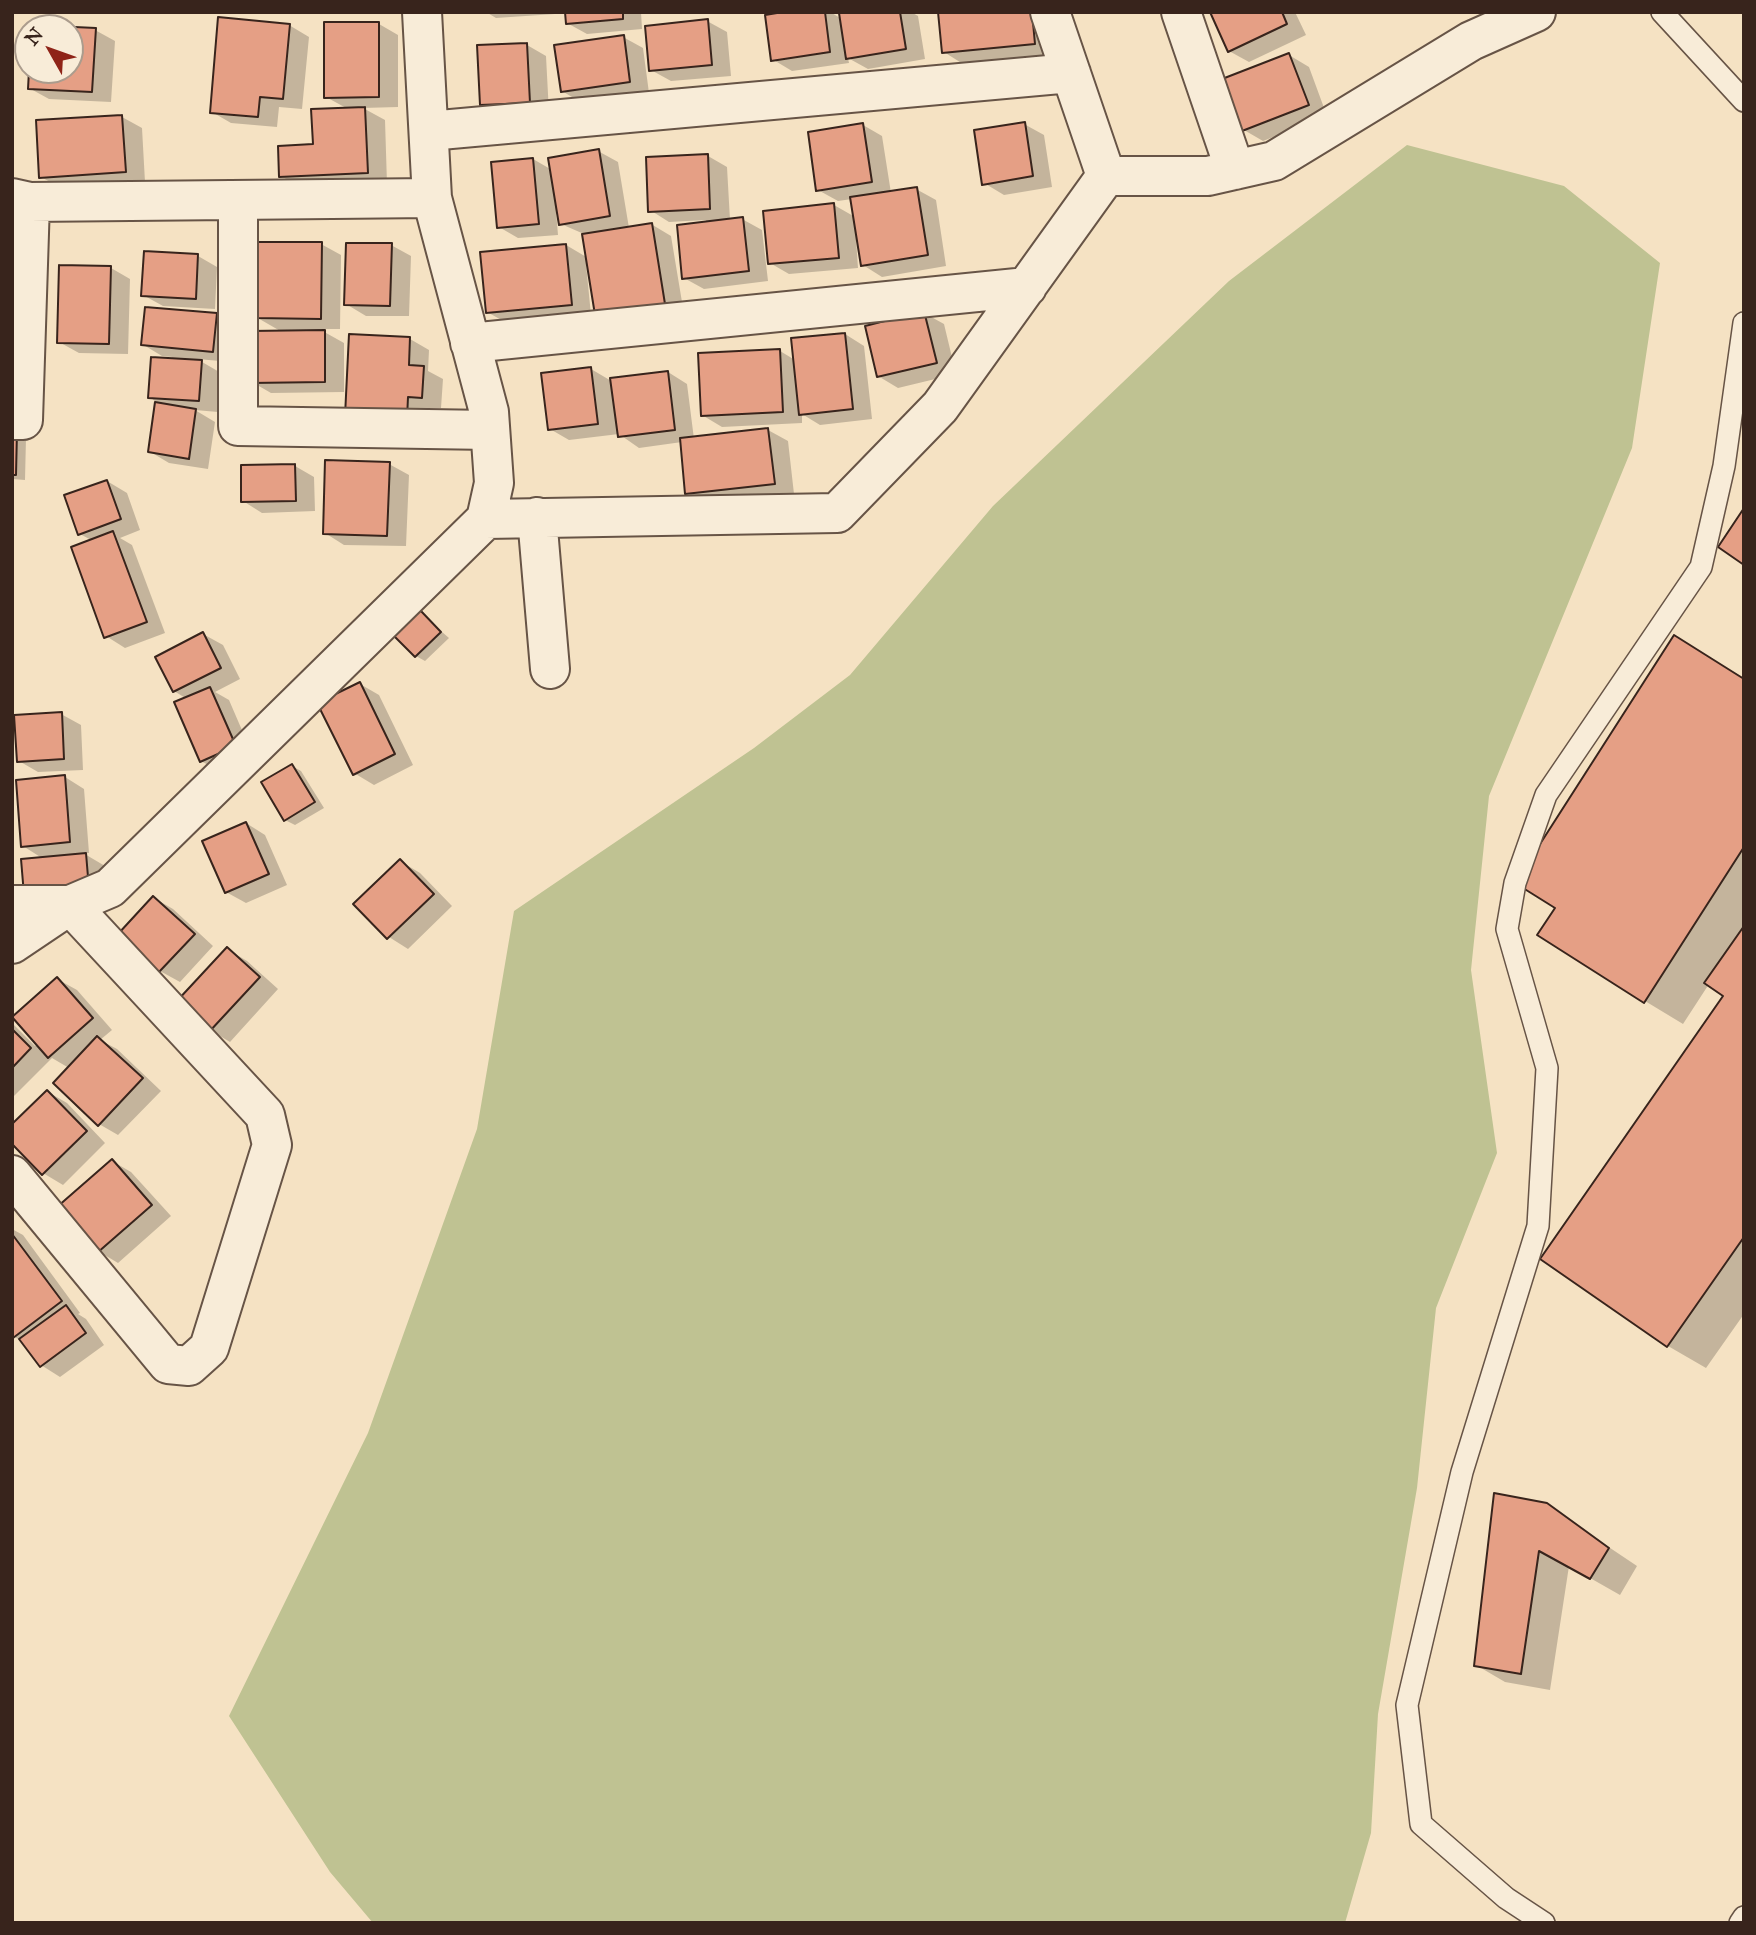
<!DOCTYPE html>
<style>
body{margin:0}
#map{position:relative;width:1756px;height:1935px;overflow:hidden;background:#f5e2c3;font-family:"IM FELL Great Primer",serif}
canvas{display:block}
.frame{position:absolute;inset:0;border:14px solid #38241c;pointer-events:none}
.north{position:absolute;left:14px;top:14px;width:70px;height:70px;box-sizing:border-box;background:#f8ecd8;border:2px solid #ab9c8d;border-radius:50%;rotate:310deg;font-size:19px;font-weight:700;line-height:28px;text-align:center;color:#38241c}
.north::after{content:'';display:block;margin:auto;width:24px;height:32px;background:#8f2418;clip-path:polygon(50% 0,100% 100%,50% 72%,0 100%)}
</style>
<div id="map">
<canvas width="1756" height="1935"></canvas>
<div class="frame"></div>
<div class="north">N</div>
</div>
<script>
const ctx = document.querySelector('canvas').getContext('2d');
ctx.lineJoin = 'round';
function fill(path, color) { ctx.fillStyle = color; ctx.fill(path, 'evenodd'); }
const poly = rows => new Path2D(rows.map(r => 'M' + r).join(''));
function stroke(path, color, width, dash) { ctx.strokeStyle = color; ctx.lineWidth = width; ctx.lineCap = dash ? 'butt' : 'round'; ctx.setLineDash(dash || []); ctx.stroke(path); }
const green = poly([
 [1407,145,1564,186,1660,263,1632,448,1489,796,1471,970,1497,1153,1436,1308,1417,1488,1378,1714,1371,1833,1345,1923,373,1923,330,1872,229,1716,368,1433,477,1129,514,911,754,748,850,675,993,506,1229,281]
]);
const shadow = poly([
 [486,12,555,12,555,14,496,18],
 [567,12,641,12,642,29,587,34,567,23],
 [780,12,830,12,842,19,841,14,852,12,911,12,918,16,925,59,868,69,848,58,849,63,792,71,772,59,783,14],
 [1050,12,1054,55,963,64,944,52],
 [1212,12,1295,12,1306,35,1249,62,1229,51],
 [707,21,727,32,731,76,671,81,651,70],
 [379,24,398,35,398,107,363,108,385,120,387,184,300,187,281,176,348,109,326,97],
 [289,25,309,37,302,109,279,107,277,127,231,123,212,112],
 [70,29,95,30,115,41,111,102,49,99,29,88,30,70,70,70],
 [623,37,643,48,649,93,582,103,562,91],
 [527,45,546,56,549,113,501,115,481,104],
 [1289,55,1309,67,1327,116,1263,141,1244,130],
 [122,117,142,128,145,182,61,188,41,177],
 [1024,124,1044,135,1052,187,1004,195,984,183],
 [863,125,882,136,891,193,916,189,936,200,946,266,882,277,863,265,858,239,856,239,858,268,789,274,770,263,834,205,855,217,852,199,838,201,818,190],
 [598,151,618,162,629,228,651,224,671,236,684,314,617,326,589,263,586,264,591,315,507,323,487,312,566,245,588,258,584,234,561,224,559,211,556,211,558,235,518,238,499,227,533,159,552,170],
 [708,156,727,167,730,220,742,219,762,230,768,281,704,289,684,278,706,220,669,222,650,210],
 [321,244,341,255,340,329,319,329,344,343,344,392,271,393,252,382,282,332,256,317],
 [391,245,411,256,409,316,366,316,346,304],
 [198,256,217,267,215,309,163,306,143,295],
 [111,268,130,279,128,354,79,353,59,342],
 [924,313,944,324,956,374,898,388,878,376],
 [216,315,236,326,232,362,197,359,221,373,218,412,195,410,215,422,208,469,169,463,149,451,157,403,150,397,172,357,162,356,142,344],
 [845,334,864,346,872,419,820,425,802,414,802,423,722,427,702,415,780,351,795,360],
 [410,339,429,350,428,371,443,379,441,408,428,408,426,429,367,426],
 [591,369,613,382,668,372,687,384,694,439,768,430,788,441,794,494,707,504,687,493,682,442,639,448,619,434,569,440,550,429],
 [12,433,26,438,25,480,12,479],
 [389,464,409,475,406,546,344,545,325,533],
 [295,466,314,477,315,511,262,513,243,501],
 [107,481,127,493,140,530,120,538,132,545,165,633,125,648,106,636,93,541,80,534],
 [420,613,449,638,425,661,416,656],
 [203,634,223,645,240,679,215,692,229,700,254,758,221,772,201,761,187,699,174,691],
 [1675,637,1744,678,1744,1314,1706,1368,1668,1346,1726,996,1709,984,1683,1024,1645,1001,1557,907],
 [360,684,379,695,413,765,374,785,354,773],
 [61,714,81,725,83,770,38,772,19,761],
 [292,766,301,771,324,808,295,825,285,820],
 [65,777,84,789,89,853,83,853,105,866,108,900,23,846],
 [246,823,265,835,287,885,246,903,226,892],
 [400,861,420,873,452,906,408,949,389,937],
 [154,898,173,909,213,946,180,982,160,971,120,934],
 [227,949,247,961,278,989,230,1042,210,1030],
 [57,979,77,990,112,1030,100,1040,117,1049,161,1091,118,1135,99,1124,69,1068,52,1058,12,1098,12,1023,35,1046,38,1044],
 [48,1092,67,1103,105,1143,63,1185,43,1173],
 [112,1161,131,1172,171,1216,118,1263,98,1251],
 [12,1229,23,1235,80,1313,78,1314,86,1319,104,1345,60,1377,41,1365,24,1343,12,1335],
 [1546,1505,1637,1566,1620,1595,1569,1566,1550,1690,1505,1682,1476,1665]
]);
const building = poly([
 [565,12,623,12,623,19,566,24,565,12],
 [783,12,825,12,830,52,771,61,765,15,783,12],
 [900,12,906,49,846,59,839,13,900,12],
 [938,12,1032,12,1035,44,942,53,938,12],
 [1210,12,1282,12,1287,24,1228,52,1210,12],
 [218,17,290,24,283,99,260,97,258,117,210,113,218,17],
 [708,19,712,65,649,71,645,26,708,19],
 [324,22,379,22,379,97,324,98,324,22],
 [31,25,96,28,92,92,28,89,29,70,70,70,70,28,31,28,31,25],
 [624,35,630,82,561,92,554,45,624,35],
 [527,43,530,103,480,105,477,45,527,43],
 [1289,53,1309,105,1242,131,1222,79,1289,53],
 [365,107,368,173,279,177,278,146,313,144,311,109,365,107],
 [122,115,126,172,39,178,36,120,122,115],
 [1025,122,1033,176,982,185,974,130,1025,122],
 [863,123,872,182,816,191,808,132,863,123],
 [599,149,610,216,559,225,548,158,599,149],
 [708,154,710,209,648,212,646,157,708,154],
 [533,158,539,224,497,228,491,162,533,158],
 [917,187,928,255,861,266,850,197,917,187],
 [834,203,839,258,768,264,763,211,834,203],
 [743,217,749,271,682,279,677,225,743,217],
 [652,223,665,304,595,315,582,234,652,223],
 [255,242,322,242,321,319,255,318,255,242],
 [346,243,392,243,390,306,344,305,346,243],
 [566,244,572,305,486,313,480,252,566,244],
 [144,251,198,254,196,299,141,296,144,251],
 [59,265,111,266,109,344,57,343,59,265],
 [145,307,217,313,213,352,141,345,145,307],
 [924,311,937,363,877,377,865,326,924,311],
 [325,330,325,382,250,383,250,331,325,330],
 [845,333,853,409,799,415,791,338,845,333],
 [349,334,410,337,409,365,424,366,422,398,408,397,407,419,345,416,349,334],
 [780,349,783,412,701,416,698,353,780,349],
 [151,357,202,360,199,401,148,398,151,357],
 [591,367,598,424,548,430,541,373,591,367],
 [668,371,675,430,618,437,610,378,668,371],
 [155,402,196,409,189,459,148,452,155,402],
 [768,428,775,484,685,494,680,438,768,428],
 [12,431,17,431,16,475,12,475,12,431],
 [325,460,390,462,387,536,323,534,325,460],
 [295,464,296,501,241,502,241,465,295,464],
 [107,480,121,519,78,535,64,495,107,480],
 [1744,508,1744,565,1718,547,1744,508],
 [113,531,147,622,104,638,71,547,113,531],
 [420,610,441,632,415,657,394,636,420,610],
 [203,632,221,668,173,692,155,657,203,632],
 [1674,635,1744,679,1744,847,1644,1003,1537,935,1555,908,1515,883,1674,635],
 [360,682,395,754,353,775,317,703,360,682],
 [210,687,236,746,200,762,174,702,210,687],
 [62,712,64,759,17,762,14,715,62,712],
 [292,764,315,802,284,821,261,782,292,764],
 [65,775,70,842,21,847,16,780,65,775],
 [246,822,269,874,225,893,202,841,246,822],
 [86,853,89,889,24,895,21,859,86,853],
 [400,859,434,894,387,939,353,904,400,859],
 [153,896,195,934,159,972,118,934,153,896],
 [1744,926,1744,1237,1667,1347,1540,1259,1723,996,1704,983,1744,926],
 [227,947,260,977,209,1032,176,1002,227,947],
 [57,977,93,1018,48,1058,12,1017,57,977],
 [12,1029,31,1048,12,1068,12,1029],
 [97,1036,143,1078,98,1126,53,1083,97,1036],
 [47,1090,87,1131,42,1175,12,1144,12,1124,47,1090],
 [112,1159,152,1205,97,1253,57,1207,112,1159],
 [12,1234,62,1301,13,1338,12,1338,12,1234],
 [66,1305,86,1333,40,1367,19,1339,66,1305],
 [1494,1493,1547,1503,1609,1548,1590,1579,1539,1551,1521,1674,1474,1666,1494,1493]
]);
const service = poly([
 [1662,12,1744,101],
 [1544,1923,1506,1898,1421,1824,1407,1705,1462,1472,1538,1226,1547,1068,1507,929,1515,883,1546,795,1701,567,1724,466,1744,323],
 [1740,1923,1744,1917]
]);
const minor = poly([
 [1050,12,1106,176],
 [1181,12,1235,170],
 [429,131,1071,73],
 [12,198,30,202,432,198],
 [238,200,238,426,490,430],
 [470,343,1027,287],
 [12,420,23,420,30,202],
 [537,517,550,669],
 [486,519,837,513,940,407,1106,176,1208,176,1274,161,1471,41,1536,12],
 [12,905,70,905,265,1115,272,1145,209,1348,189,1366,168,1364,12,1175],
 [12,944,70,905,110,888,486,519,494,483,489,412,432,198,422,12]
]);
fill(green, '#bfc292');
fill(shadow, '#0003');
fill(building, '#e59f85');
stroke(building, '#38241c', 2);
stroke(service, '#675446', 24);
stroke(minor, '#675446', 42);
stroke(service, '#f8ecd8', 21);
stroke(minor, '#f8ecd8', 38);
</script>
